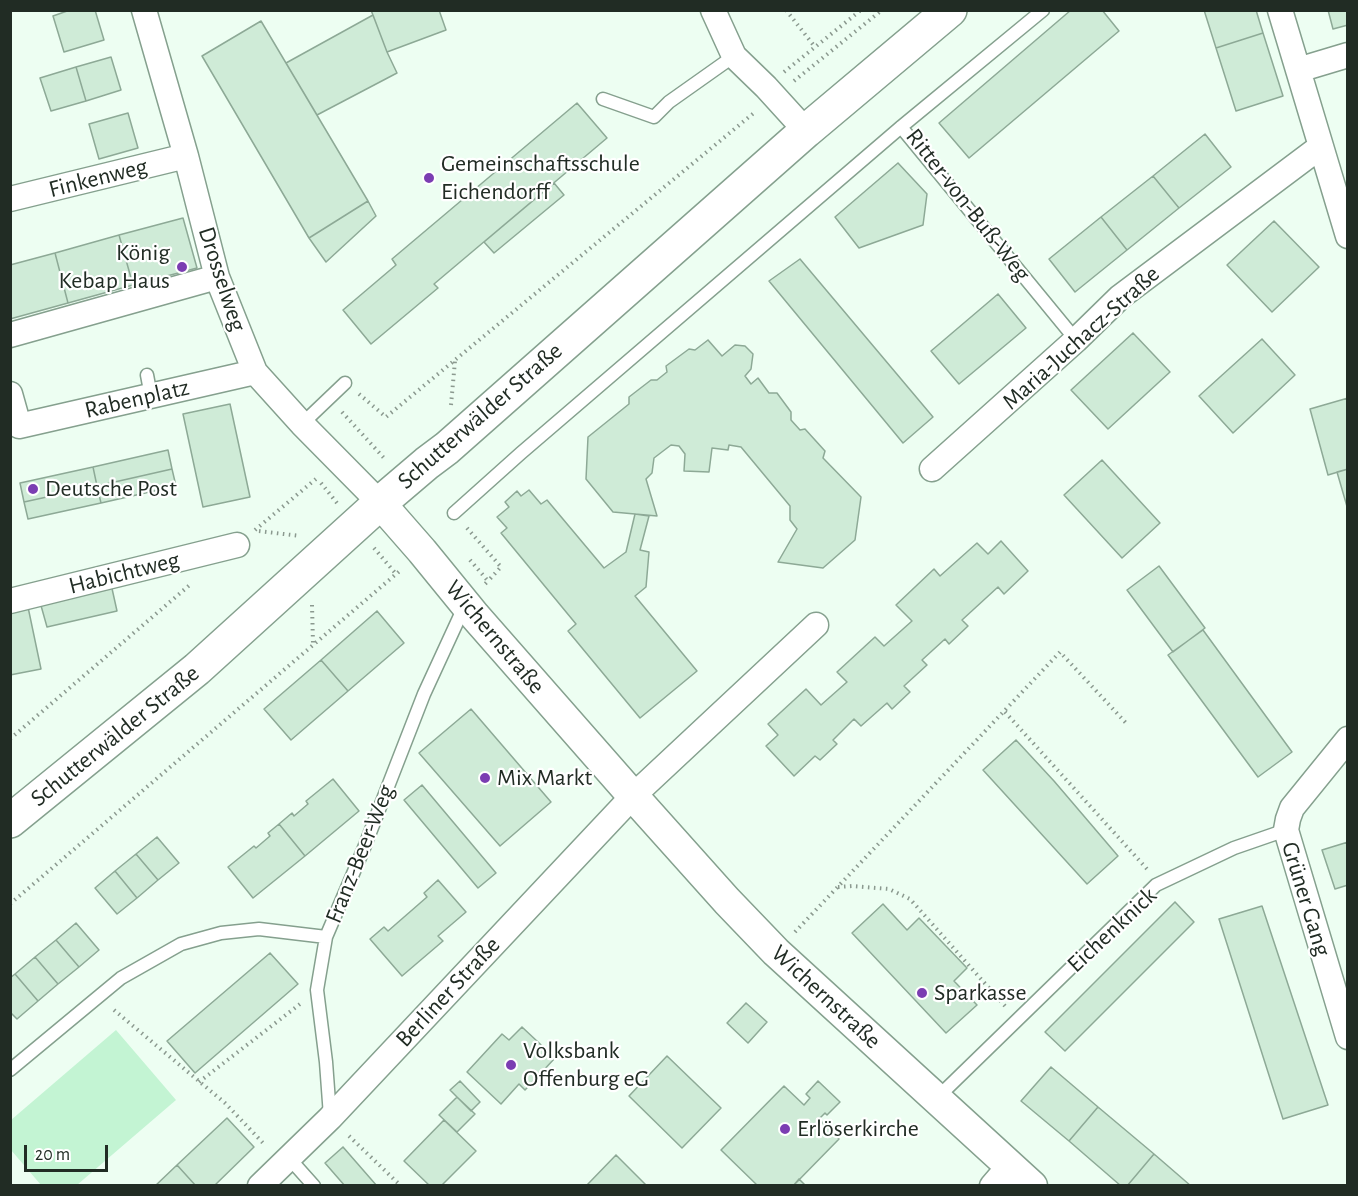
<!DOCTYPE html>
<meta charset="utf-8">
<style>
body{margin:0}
#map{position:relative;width:1358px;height:1196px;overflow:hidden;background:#edfef2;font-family:"Alegreya Sans",sans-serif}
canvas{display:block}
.frame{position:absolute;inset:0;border:12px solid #212c24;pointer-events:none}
.scale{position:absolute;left:24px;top:1145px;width:84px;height:27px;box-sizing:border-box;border:3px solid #212c24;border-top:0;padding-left:8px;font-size:18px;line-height:21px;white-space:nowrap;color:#212c24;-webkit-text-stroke:4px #fff;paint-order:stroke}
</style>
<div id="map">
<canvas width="1358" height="1196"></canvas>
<div class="frame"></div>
<div class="scale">20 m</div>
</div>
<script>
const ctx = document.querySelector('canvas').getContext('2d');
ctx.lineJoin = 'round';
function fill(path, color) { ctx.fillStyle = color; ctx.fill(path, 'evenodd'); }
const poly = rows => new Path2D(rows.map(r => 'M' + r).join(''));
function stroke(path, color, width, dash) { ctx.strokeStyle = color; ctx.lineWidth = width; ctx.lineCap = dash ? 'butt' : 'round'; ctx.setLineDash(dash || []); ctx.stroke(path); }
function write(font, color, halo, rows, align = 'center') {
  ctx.font = font + ' "Alegreya Sans",sans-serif'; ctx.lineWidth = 4.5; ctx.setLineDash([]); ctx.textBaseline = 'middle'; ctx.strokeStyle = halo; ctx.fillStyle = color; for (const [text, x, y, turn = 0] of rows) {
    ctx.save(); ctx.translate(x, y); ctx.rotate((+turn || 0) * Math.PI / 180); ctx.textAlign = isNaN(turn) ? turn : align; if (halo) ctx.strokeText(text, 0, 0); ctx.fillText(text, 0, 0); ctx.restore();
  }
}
const green = poly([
 [116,1030,176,1100,77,1185,41,1185,11,1150,11,1120]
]);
const building = poly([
 [70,10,95,10,104,40,64,52,53,16,70,10],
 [371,10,439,10,446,30,387,52,371,10],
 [1071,10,1102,10,1119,31,969,158,939,123,1071,10],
 [1204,10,1256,10,1263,33,1216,48,1204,10],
 [1328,10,1348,10,1348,25,1333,29,1328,10],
 [373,15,387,52,397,73,317,115,286,63,373,15],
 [261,21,368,201,309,238,202,56,261,21],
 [1263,33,1283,96,1236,111,1216,48,1263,33],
 [111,57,121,90,86,101,76,67,111,57],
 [76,67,86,101,51,111,40,78,76,67],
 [577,103,607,138,434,284,438,288,371,344,343,310,396,265,392,259,577,103],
 [128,113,138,148,99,159,89,124,128,113],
 [1205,134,1231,167,1179,208,1153,176,1205,134],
 [898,163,927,194,923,225,859,248,835,217,898,163],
 [1153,176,1179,208,1127,250,1101,217,1153,176],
 [554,183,564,195,494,253,484,242,554,183],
 [368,201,376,216,326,262,309,238,368,201],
 [1101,217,1127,250,1075,292,1049,259,1101,217],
 [183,218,197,268,133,285,119,235,183,218],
 [1274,221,1319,267,1272,312,1227,265,1274,221],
 [119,235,133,285,68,303,55,253,119,235],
 [55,253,68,303,10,319,10,265,55,253],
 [800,259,933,417,903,443,769,281,800,259],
 [998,294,1026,328,959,384,931,351,998,294],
 [1133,333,1170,372,1108,429,1071,390,1133,333],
 [1262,339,1295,375,1233,433,1199,396,1262,339],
 [708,340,722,356,735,345,745,346,753,354,751,369,745,376,751,384,758,378,769,393,777,393,791,412,791,420,800,430,805,429,825,451,823,458,861,497,855,540,823,568,778,562,797,529,790,520,790,506,741,447,729,445,728,450,712,448,709,472,684,471,685,454,679,446,671,445,654,458,652,473,646,479,657,516,613,512,586,479,588,437,629,404,629,397,651,380,657,380,667,372,666,366,689,349,695,350,708,340],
 [1348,398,1348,469,1328,475,1310,409,1348,398],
 [230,404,250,497,203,507,183,414,230,404],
 [168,450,172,469,97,486,93,467,168,450],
 [1102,460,1160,523,1122,558,1064,495,1102,460],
 [93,467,97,486,24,502,20,483,93,467],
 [172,469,176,486,101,503,97,486,172,469],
 [1348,469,1348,510,1337,472,1348,469],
 [97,486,101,503,28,519,24,502,97,486],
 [529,490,541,504,547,500,604,568,626,552,635,514,649,516,640,550,649,552,646,587,635,596,697,671,640,718,568,631,576,624,501,533,507,528,497,517,509,507,505,502,517,491,521,496,529,490],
 [1001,541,1028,571,1004,594,998,587,962,620,968,626,949,644,945,639,922,660,927,665,904,686,910,692,892,709,887,703,861,726,854,719,833,740,837,744,820,760,815,756,794,776,766,746,778,735,768,724,806,689,821,705,847,682,837,672,875,637,884,646,912,621,896,605,934,569,940,576,977,543,988,554,1001,541],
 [1159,566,1205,628,1173,652,1127,590,1159,566],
 [111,584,117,611,47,627,40,602,111,584],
 [28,607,41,669,10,675,10,610,28,607],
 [377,611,404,643,348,691,321,660,377,611],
 [1203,630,1292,752,1258,777,1168,655,1203,630],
 [321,660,348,691,291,740,264,709,321,660],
 [471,709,551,802,500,846,419,753,471,709],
 [1016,740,1054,781,1118,856,1087,884,983,770,1016,740],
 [333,779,359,811,305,856,279,824,292,813,294,816,308,804,306,801,333,779],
 [422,785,496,873,478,888,404,800,422,785],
 [279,824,305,856,253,898,228,867,254,846,256,848,270,836,268,833,279,824],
 [157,837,179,863,158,880,136,854,157,837],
 [1348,842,1348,885,1335,889,1322,850,1348,842],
 [136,854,158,880,137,898,115,871,136,854],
 [115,871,137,898,117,914,95,888,115,871],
 [438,880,466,912,438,936,443,941,402,976,370,939,384,927,388,931,427,897,424,893,438,880],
 [1175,902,1194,922,1065,1051,1045,1032,1175,902],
 [883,904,907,930,919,918,967,968,954,981,977,1005,946,1033,852,933,883,904],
 [1262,906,1328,1105,1283,1119,1219,919,1262,906],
 [76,923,99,950,79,967,56,940,76,923],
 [56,940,79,967,58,984,35,957,56,940],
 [270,953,298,984,195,1073,167,1041,270,953],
 [35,957,58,984,38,1001,15,974,35,957],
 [15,974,38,1001,17,1019,10,1012,10,978,15,974],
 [746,1003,767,1022,748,1043,727,1023,746,1003],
 [522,1027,555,1058,525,1090,519,1084,501,1104,467,1072,502,1034,509,1040,522,1027],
 [667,1056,721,1108,682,1148,629,1096,667,1056],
 [1051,1067,1098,1107,1069,1141,1021,1101,1051,1067],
 [460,1081,480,1102,471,1111,450,1090,460,1081],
 [818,1081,840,1102,827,1115,825,1113,819,1119,839,1139,793,1186,758,1186,721,1150,784,1086,804,1105,810,1098,806,1094,818,1081],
 [457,1097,475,1114,457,1132,439,1115,457,1097],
 [1098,1107,1154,1154,1127,1186,1121,1186,1069,1141,1098,1107],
 [227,1118,254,1147,214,1186,196,1186,177,1165,227,1118],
 [444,1120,476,1151,441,1186,430,1186,404,1161,444,1120],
 [343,1147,377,1186,345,1186,325,1163,343,1147],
 [1154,1154,1191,1186,1127,1186,1154,1154],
 [616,1155,647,1186,586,1186,616,1155],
 [177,1165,196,1186,155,1186,177,1165],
 [799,1179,806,1186,793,1186,799,1179]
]);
const path = poly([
 [786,10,815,47],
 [784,72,861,10],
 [794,81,882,10],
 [359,394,386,417,755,112],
 [451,405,455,361],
 [342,412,384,458],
 [321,483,337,503],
 [467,528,501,567,488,581],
 [255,530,317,478,316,477],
 [259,531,300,536],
 [374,548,396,574],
 [470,560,488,581,485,584],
 [312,605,313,643],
 [1005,712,1147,869],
 [10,739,192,583],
 [838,887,852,886,889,889,910,899,1005,1006],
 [10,904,402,569],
 [795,932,1060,652,1126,723],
 [114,1010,225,1103,265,1145],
 [199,1082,300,1004],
 [349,1136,401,1186]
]);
const service = poly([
 [603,99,654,117,669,102,734,56],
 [901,127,1076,340],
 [147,375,151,396],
 [302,424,345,383],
 [454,513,521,453,901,127,1043,10],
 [10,1070,121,978,181,944,221,933,259,929,326,937],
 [937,1098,1156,885,1234,848,1286,830],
 [330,1116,326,1062,317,990,326,937,364,848,424,694,465,605],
 [289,1158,314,1186]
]);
const minor = poly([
 [144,10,186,156,217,277,255,372,302,424,380,503],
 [713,10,734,56,766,87,806,131],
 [1280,10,1348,236],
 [1298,70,1348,55],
 [10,199,186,156],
 [10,335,217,277],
 [10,394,19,426,255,372],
 [932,469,1076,340,1120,297,1320,147],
 [10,601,237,545],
 [1348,739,1292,808,1288,819,1286,830,1348,1037],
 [260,1186,330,1118,633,796,816,625],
 [992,1186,1010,1165]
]);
const tertiary = poly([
 [380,503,422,551,475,616,633,796,727,901,776,952,1032,1186]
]);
const secondary = poly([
 [10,821,197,669,380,503,427,463,447,448,806,131,950,10]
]);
const markers = [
 [429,178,6,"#7b3db2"],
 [182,267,6,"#7b3db2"],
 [33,489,6,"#7b3db2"],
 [485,778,6,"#7b3db2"],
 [922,993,6,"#7b3db2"],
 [511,1065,6,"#7b3db2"],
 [785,1129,6,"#7b3db2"]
];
const poiNames = [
 ["Gemeinschaftsschule",441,164],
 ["Eichendorff",441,192],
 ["König",170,253,"right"],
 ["Kebap Haus",170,281,"right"],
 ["Deutsche Post",45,489],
 ["Mix Markt",497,778],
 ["Sparkasse",934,993],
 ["Volksbank",523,1051],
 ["Offenburg eG",523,1079],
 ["Erlöserkirche",797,1129]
];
const streetNames = [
 ["Finkenweg",98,178,-14],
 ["Ritter-von-Buß-Weg",968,205,52],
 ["Drosselweg",222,279,72],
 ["Maria-Juchacz-Straße",1081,338,-42],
 ["Rabenplatz",137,399,-13],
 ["Schutterwälder Straße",480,416,-41],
 ["Habichtweg",124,573,-14],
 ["Wichernstraße",495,637,50],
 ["Schutterwälder Straße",115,736,-39],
 ["Franz-Beer-Weg",360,854,-68],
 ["Grüner Gang",1306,899,73],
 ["Eichenknick",1112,930,-43],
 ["Berliner Straße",448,992,-47],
 ["Wichernstraße",826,997,43]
];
fill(green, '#c3f4d3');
fill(building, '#cfebd7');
stroke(building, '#8da996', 1.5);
stroke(service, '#85a08e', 15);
stroke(minor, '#85a08e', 27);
stroke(tertiary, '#85a08e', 33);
stroke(secondary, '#85a08e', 36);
stroke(path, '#8b998f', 4, [1.5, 4.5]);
stroke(service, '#fff', 12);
stroke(minor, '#fff', 24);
stroke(tertiary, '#fff', 30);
stroke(secondary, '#fff', 33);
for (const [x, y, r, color] of markers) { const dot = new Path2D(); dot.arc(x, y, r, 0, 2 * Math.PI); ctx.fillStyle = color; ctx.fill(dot); stroke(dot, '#fff', 2); }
write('24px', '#212c24', '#fff', poiNames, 'left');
write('24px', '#212c24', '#fff', streetNames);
</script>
